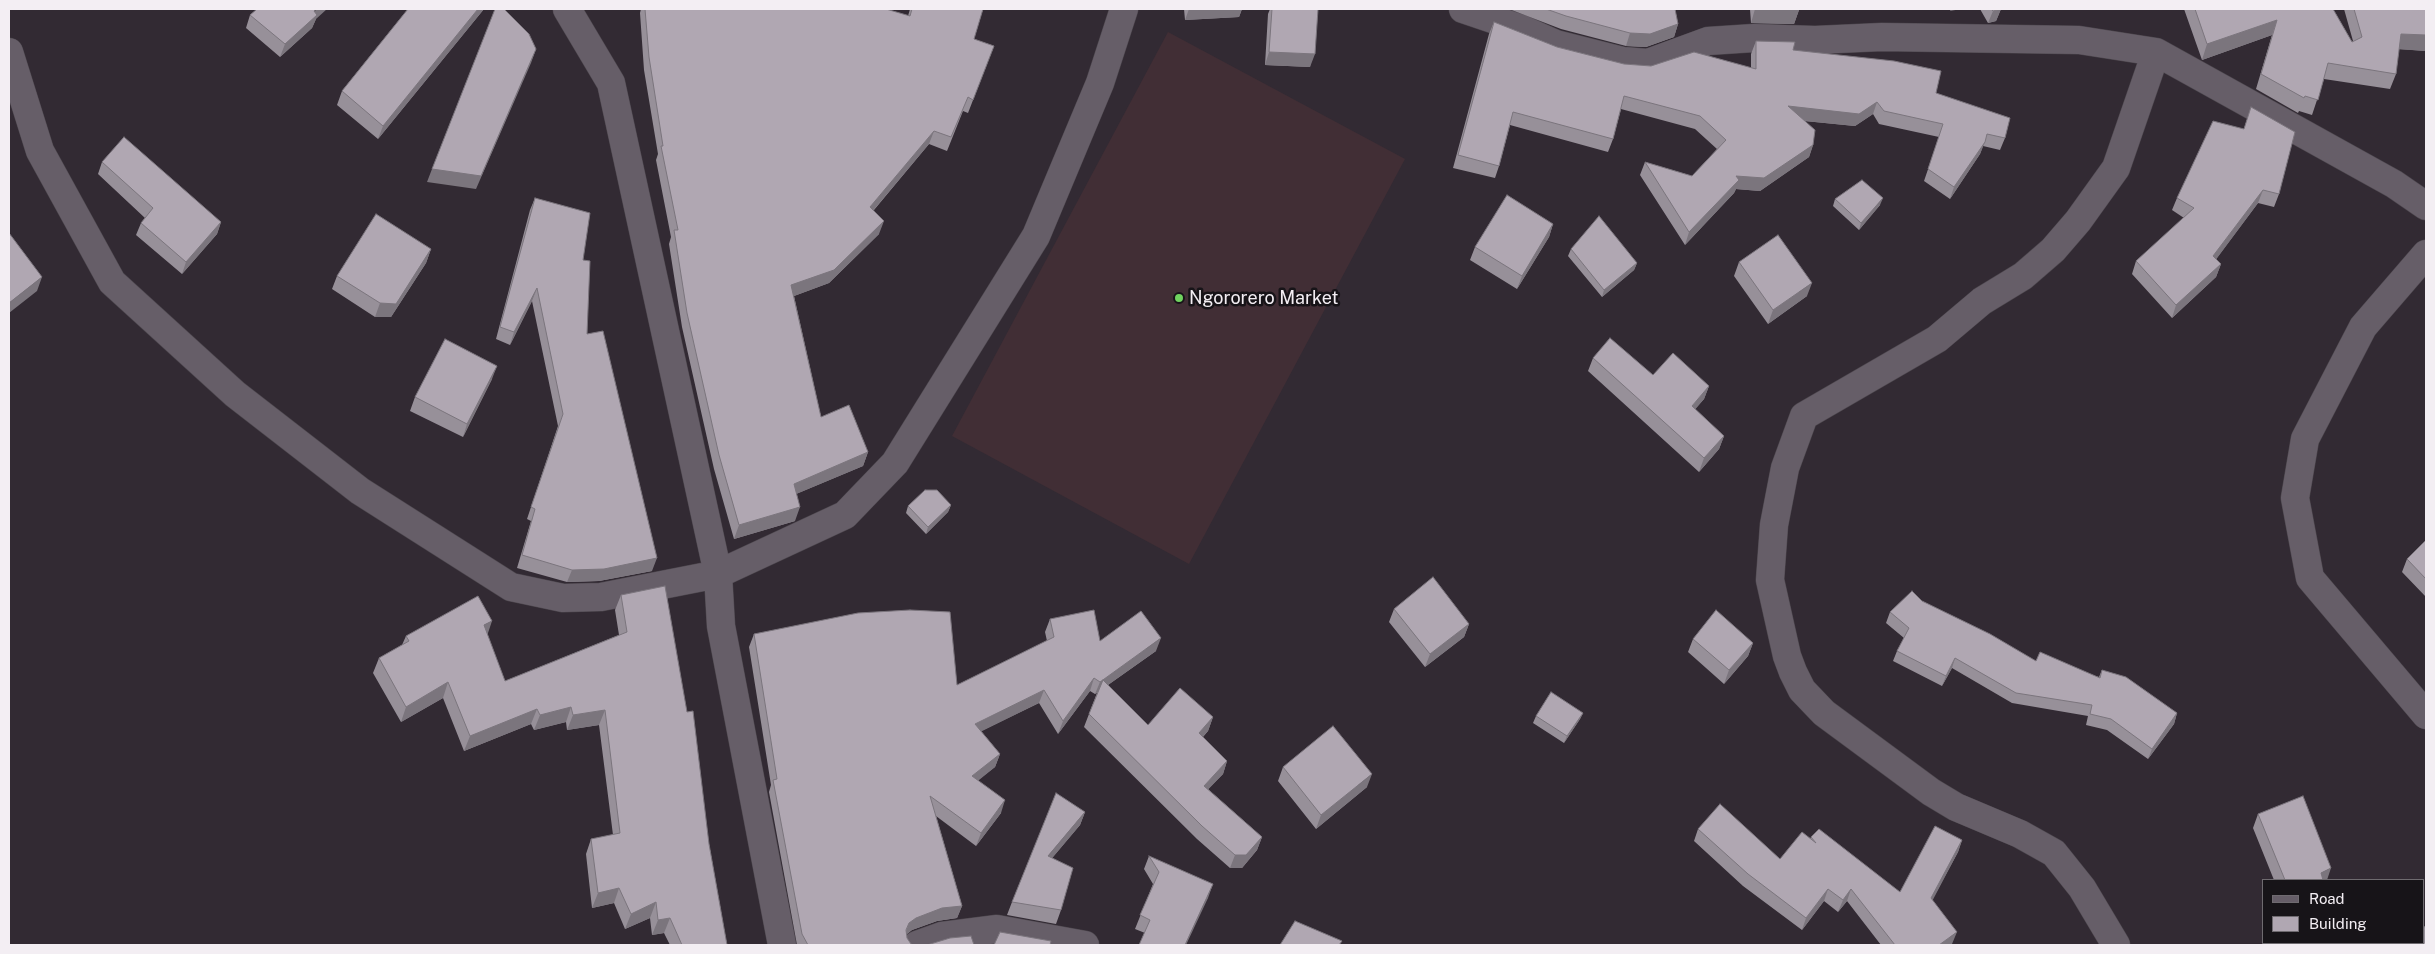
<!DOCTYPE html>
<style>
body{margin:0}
#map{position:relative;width:2435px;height:954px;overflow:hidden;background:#322a33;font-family:"Public Sans",sans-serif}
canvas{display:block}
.frame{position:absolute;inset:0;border:10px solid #f3eef3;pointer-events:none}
.legend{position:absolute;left:2262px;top:879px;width:162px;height:65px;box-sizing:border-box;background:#171418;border:1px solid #6f6b70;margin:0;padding:6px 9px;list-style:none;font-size:15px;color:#f3eef3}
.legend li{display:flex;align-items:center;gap:10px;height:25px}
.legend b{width:25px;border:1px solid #6f6b70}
</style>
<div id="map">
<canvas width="2435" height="954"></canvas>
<div class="frame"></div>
<ul class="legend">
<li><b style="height:6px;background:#665e68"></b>Road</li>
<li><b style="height:14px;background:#b0a7b2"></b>Building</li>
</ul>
</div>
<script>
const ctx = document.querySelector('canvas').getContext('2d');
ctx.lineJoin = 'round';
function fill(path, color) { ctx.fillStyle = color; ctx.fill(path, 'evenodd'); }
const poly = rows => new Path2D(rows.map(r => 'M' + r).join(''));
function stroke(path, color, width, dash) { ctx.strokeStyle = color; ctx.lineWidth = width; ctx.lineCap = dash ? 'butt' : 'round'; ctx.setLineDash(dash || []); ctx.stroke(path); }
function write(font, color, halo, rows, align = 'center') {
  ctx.font = font + ' "Public Sans",sans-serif'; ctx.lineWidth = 5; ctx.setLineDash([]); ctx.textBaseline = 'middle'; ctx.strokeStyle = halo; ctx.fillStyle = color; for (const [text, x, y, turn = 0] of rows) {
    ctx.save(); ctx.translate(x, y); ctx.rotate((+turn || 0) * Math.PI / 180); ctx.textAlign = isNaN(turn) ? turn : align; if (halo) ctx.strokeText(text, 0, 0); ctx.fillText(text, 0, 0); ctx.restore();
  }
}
const commercial = poly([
 [1168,32,1405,159,1189,564,952,436]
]);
const street = poly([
 [567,9,611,83,718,574,721,626,782,945],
 [1463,9,1522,29,1556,44,1623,61,1648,63,1708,41,1754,38,1815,40,1882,37,2079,40,2156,52,2394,184,2426,206],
 [9,52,40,151,112,282,235,394,360,491,511,587,563,598,601,597,718,574,845,515,895,463,1036,236,1100,83,1124,9],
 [2426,254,2363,327,2305,439,2295,498,2310,578,2426,715],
 [917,945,942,936,997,929,1085,945],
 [2116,945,2082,888,2054,853,2020,834,1956,807,1931,792,1824,713,1802,690,1793,672,1787,656,1770,580,1774,525,1785,468,1804,416,1937,339,1982,301,2023,276,2053,250,2078,221,2116,168,2156,52]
]);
const wall = poly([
 [408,9,484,9,378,139,337,105,342,91],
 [641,9,886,9,908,16,910,9,983,9,974,39,994,46,968,113,963,111,947,151,929,144,874,210,879,234,829,283,794,296,821,417,868,452,863,466,796,494,795,521,734,539,714,469,682,327,669,244,671,237,656,160,658,154,644,70,640,13],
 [1184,9,1242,9,1239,17,1185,20],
 [1270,9,1318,9,1310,67,1265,65,1268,14],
 [1509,9,1675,9,1678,24,1674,37,1646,47,1626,46,1561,29],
 [1750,9,1799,9,1799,10,1794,24,1751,23],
 [1980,9,2001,9,1996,21,1988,23],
 [2184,9,2333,9,2352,42,2353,41,2344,9,2426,9,2426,51,2399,49,2396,74,2390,89,2324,79,2312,115,2299,111,2298,113,2256,89,2272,35,2202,60],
 [250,15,316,19,312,28,280,57,246,28],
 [1494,22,1557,47,1624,64,1651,66,1751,68,1751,54,1756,41,1793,50,1936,93,2005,138,2000,150,1983,146,1980,154,1950,199,1924,181,1939,137,1879,124,1873,114,1855,126,1805,121,1813,145,1809,157,1760,191,1736,189,1734,193,1685,245,1640,175,1645,162,1692,176,1717,149,1695,129,1621,109,1613,139,1608,152,1510,125,1499,166,1495,178,1453,168,1489,34],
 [2251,107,2279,194,2274,207,2258,203,2216,259,2221,264,2216,277,2172,318,2132,274,2136,261,2184,218,2172,210,2177,198,2244,129],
 [102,162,221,222,217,234,182,274,136,235,141,223,145,218,98,174],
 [535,198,583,260,587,334,652,571,599,581,567,582,517,568,531,521,527,519,558,426,532,301,510,345,496,339,530,210],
 [1835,199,1880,205,1859,230,1833,206],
 [1553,224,1549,237,1517,289,1470,260,1475,247],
 [431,249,426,263,391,317,375,317,332,289,337,276],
 [1571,249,1637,263,1634,270,1602,297,1568,256],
 [1739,262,1807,296,1768,324,1734,276],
 [1593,358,1653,375,1709,386,1704,399,1695,409,1724,436,1719,449,1699,472,1588,371],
 [492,379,463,437,410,411,415,397],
 [951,505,948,512,926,534,906,513,908,506],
 [2426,540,2426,597,2402,572,2407,559],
 [621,595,709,844,727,945,670,945,664,933,652,935,650,918,625,929,614,903,592,908,586,854,591,839,613,835,599,725,567,730,566,722,534,730,531,724,464,751,443,698,401,722,373,673,379,658,402,645,406,636,487,635,505,681,619,635,615,610],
 [1922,601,2036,661,2099,677,2102,670,2177,713,2174,724,2148,759,2107,730,2086,725,2088,716,2012,703,1952,668,1942,686,1893,661,1897,651,1904,638,1886,623,1890,612],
 [1394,609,1469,624,1464,637,1425,667,1389,622],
 [1050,619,1100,641,1156,651,1108,685,1148,725,1213,717,1208,731,1203,737,1227,761,1223,774,1208,789,1262,837,1257,850,1242,868,1230,868,1197,839,1084,727,1097,693,1095,694,1090,691,1058,734,1039,703,981,731,1000,754,995,767,978,780,1001,813,976,846,936,816,962,906,957,918,937,921,912,930,907,934,907,938,911,944,914,945,797,945,769,792,771,785,749,647,754,634,957,685,1047,641,1045,632],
 [1693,639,1753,643,1748,656,1724,684,1688,652],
 [1583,713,1580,719,1564,743,1533,723,1536,716],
 [1283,767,1367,787,1316,829,1278,781],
 [1085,812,1080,825,1052,858,1061,910,1056,924,1007,915,1012,902],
 [2258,814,2327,880,2274,880,2253,828],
 [1698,829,1780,859,1810,839,1811,837,1900,892,1962,840,1958,852,1932,900,1952,944,1950,945,1881,945,1847,901,1838,912,1824,901,1802,930,1743,886,1694,841],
 [1149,856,1208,898,1145,933,1135,929,1153,884,1144,869],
 [2302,943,2345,943,2345,945,2303,945],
 [2411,943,2424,943,2426,945,2411,945]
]);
const shadedWall = poly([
 [317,9,327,9,316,19,312,28,280,57,285,44],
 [478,9,484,9,378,139,383,126],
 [1189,9,1242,9,1239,17,1185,20],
 [1755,9,1799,10,1794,24,1751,23],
 [1951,9,1961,9,1950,11],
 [2001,9,1996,21,1988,23,1993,11],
 [2277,20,2272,35,2202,60,2207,44],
 [1678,24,1674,37,1646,47,1626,46,1630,33],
 [2401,34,2426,35,2426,51,2396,49],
 [536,49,531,63,476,189,427,182,432,169],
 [1269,52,1315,54,1310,67,1265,65],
 [1877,102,1873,114,1855,126,1784,119,1788,106],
 [934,131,929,144,865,220,870,207],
 [1985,142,1980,154,1950,199,1954,187],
 [1813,145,1809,157,1760,191,1736,189,1734,193,1685,245,1689,232,1736,176],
 [2263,190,2258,203,2209,269,2213,256],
 [1883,198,1880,205,1859,230,1861,223],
 [884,221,879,234,829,283,786,299,791,285],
 [221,222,217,234,182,274,186,262],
 [1553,224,1549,237,1517,289,1522,276],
 [431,249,426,263,391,317,375,317,380,303],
 [1637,263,1634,270,1602,297,1604,290],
 [2221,264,2216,277,2172,318,2176,305],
 [42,277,37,291,9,313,9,303],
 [1812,283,1807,296,1768,324,1773,310],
 [537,288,532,301,510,345,514,332],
 [497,366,492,379,463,437,467,424],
 [1709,386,1704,399,1687,419,1692,406],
 [1724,436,1719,449,1699,472,1704,458],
 [868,452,863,466,789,497,794,484],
 [951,505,948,512,926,534,928,527],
 [800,507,795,521,734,539,739,525],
 [657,558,652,571,599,581,567,582,572,570],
 [492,621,487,636,484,625],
 [1469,624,1464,637,1425,667,1430,654],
 [1161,638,1156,651,1095,694,1100,682],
 [1753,643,1748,656,1724,684,1729,670],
 [1955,658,1952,668,1942,686,1946,676],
 [1094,678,1090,691,1058,734,1063,721],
 [448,682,443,698,401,722,406,707],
 [1044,690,1039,703,970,737,975,724],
 [571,707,566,722,534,730,540,715],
 [537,709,531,724,464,751,470,736],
 [605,710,599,725,567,730,573,715],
 [1583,713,1580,719,1564,743,1567,736],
 [2177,713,2174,724,2148,759,2152,749],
 [1213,717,1208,731,1194,746,1199,733],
 [1000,754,995,767,968,789,972,776],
 [1227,761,1223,774,1199,799,1204,786],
 [1372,774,1367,787,1316,829,1321,815],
 [1005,800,1001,813,976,846,981,833],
 [1085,812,1080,825,1043,869,1048,856],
 [1262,837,1257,850,1242,868,1230,868,1235,855],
 [1962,840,1958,852,1927,911,1931,898],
 [2331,868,2327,880,2318,880,2321,873],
 [1213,884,1208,898,1186,945,1185,945],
 [619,888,614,903,592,908,598,893],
 [1828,889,1824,901,1802,930,1806,918],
 [1851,889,1847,901,1838,912,1843,900],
 [656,902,650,918,625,929,631,914],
 [962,906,957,918,937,921,912,930,905,935,902,943,909,923,916,918,942,908],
 [670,918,664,933,652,935,658,920],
 [1957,932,1952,944,1950,945,1939,945]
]);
const building = poly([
 [257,9,317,9,314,11,317,15,285,44,250,15,257,9],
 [408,9,478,9,383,126,342,91,408,9],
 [495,9,504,9,529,34,536,49,481,176,432,169,495,9],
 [645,9,886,9,910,16,912,9,983,9,974,39,994,46,973,100,968,97,951,137,934,131,870,207,884,221,834,270,791,285,821,417,849,405,868,452,794,484,800,507,739,525,719,455,687,313,674,230,678,230,661,146,663,146,649,57,645,9],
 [1272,9,1318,9,1315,54,1269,52,1272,9],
 [1546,9,1675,9,1678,24,1650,34,1630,33,1566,16,1546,9],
 [1755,9,1799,9,1799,10,1755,9],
 [1991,9,2001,9,1993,11,1991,9],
 [2195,9,2333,9,2352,42,2362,37,2354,9,2426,9,2426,35,2401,34,2396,74,2328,63,2318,100,2305,96,2304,98,2261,74,2277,20,2207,44,2195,9],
 [1494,22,1557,47,1624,64,1651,66,1694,52,1756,69,1756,41,1795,42,1793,50,1894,61,1941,71,1936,93,2010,118,2005,138,1987,134,1985,142,1954,187,1928,169,1943,124,1884,111,1877,102,1859,114,1788,106,1815,130,1813,145,1764,178,1736,176,1739,180,1689,232,1645,162,1692,176,1726,140,1700,116,1624,96,1613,139,1513,112,1499,166,1458,155,1494,22],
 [2251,107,2295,132,2279,194,2263,190,2213,256,2221,264,2176,305,2136,261,2194,208,2177,198,2213,121,2244,129,2251,107],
 [124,137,221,222,186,262,141,223,153,208,102,162,124,137],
 [1862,180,1883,198,1861,223,1835,199,1862,180],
 [1507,195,1553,224,1522,276,1475,247,1507,195],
 [535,198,590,213,583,260,590,261,587,334,603,331,657,558,604,569,572,570,522,555,535,509,531,507,563,414,537,288,514,332,500,327,535,198],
 [376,214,431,249,396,304,380,303,337,276,376,214],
 [1599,216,1637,263,1604,290,1571,249,1599,216],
 [9,233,42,277,9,303,9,233],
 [1778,235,1812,283,1773,310,1739,262,1778,235],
 [1610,338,1653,375,1673,353,1709,386,1692,406,1724,436,1704,458,1593,358,1610,338],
 [445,339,497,366,467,424,415,397,445,339],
 [925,490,937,490,951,505,928,527,908,506,925,490],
 [2426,540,2426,579,2407,559,2426,540],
 [1433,577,1469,624,1430,654,1394,609,1433,577],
 [665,586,687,712,693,711,709,844,727,945,682,945,670,918,658,920,656,902,631,914,619,888,598,893,591,839,620,833,605,710,573,715,571,707,540,715,537,709,470,736,448,682,406,707,379,658,409,641,406,636,478,596,492,621,484,625,505,681,627,632,621,595,665,586],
 [1912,591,1922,601,1990,634,2036,661,2040,652,2100,678,2102,670,2126,677,2177,713,2152,749,2111,719,2090,714,2092,705,2016,693,1955,658,1946,676,1897,651,1909,628,1890,612,1912,591],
 [910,610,950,612,957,685,1054,637,1050,619,1094,610,1100,641,1141,611,1161,638,1100,682,1094,678,1063,721,1044,690,975,724,1000,754,972,776,1005,800,981,833,930,796,962,906,942,908,916,918,909,923,906,930,907,938,911,944,914,945,808,945,802,934,773,780,777,779,754,634,858,613,910,610],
 [1716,610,1753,643,1729,670,1693,639,1716,610],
 [1103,680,1148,725,1180,688,1213,717,1199,733,1227,761,1204,786,1262,837,1246,855,1235,855,1202,826,1089,714,1103,680],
 [1551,692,1583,713,1567,736,1536,716,1551,692],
 [1333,726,1372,774,1321,815,1283,767,1333,726],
 [1056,793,1085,812,1048,856,1073,868,1061,910,1012,902,1056,793],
 [2303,796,2331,868,2321,873,2323,880,2285,880,2258,814,2303,796],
 [1720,804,1780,859,1802,832,1816,843,1811,837,1819,829,1900,892,1935,826,1962,840,1931,898,1957,932,1939,945,1895,945,1851,889,1843,900,1828,889,1806,918,1748,874,1698,829,1720,804],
 [1149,856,1213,884,1185,945,1139,945,1150,920,1140,915,1159,872,1149,856],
 [1295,921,1342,941,1339,945,1280,945,1295,921],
 [2426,926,2426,945,2418,945,2417,943,2424,943,2424,927,2426,926],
 [1000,932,1051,941,1050,945,994,945,1000,932],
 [971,936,974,945,927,945,950,938,971,936],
 [2312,943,2345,943,2345,945,2313,945,2312,943]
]);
const markers = [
 [1179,298,5,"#70d35f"]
];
const poiNames = [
 ["Ngororero Market",1189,298]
];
fill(commercial, '#412e35');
stroke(street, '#4d474e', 29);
stroke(street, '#665e68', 28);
fill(wall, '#979099');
fill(shadedWall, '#7b757d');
fill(building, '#b0a7b2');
stroke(building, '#7b757d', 1);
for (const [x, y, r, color] of markers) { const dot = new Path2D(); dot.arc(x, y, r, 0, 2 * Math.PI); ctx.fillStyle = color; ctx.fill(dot); stroke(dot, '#171418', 2); }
write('18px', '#f3eef3', '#171418', poiNames, 'left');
</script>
